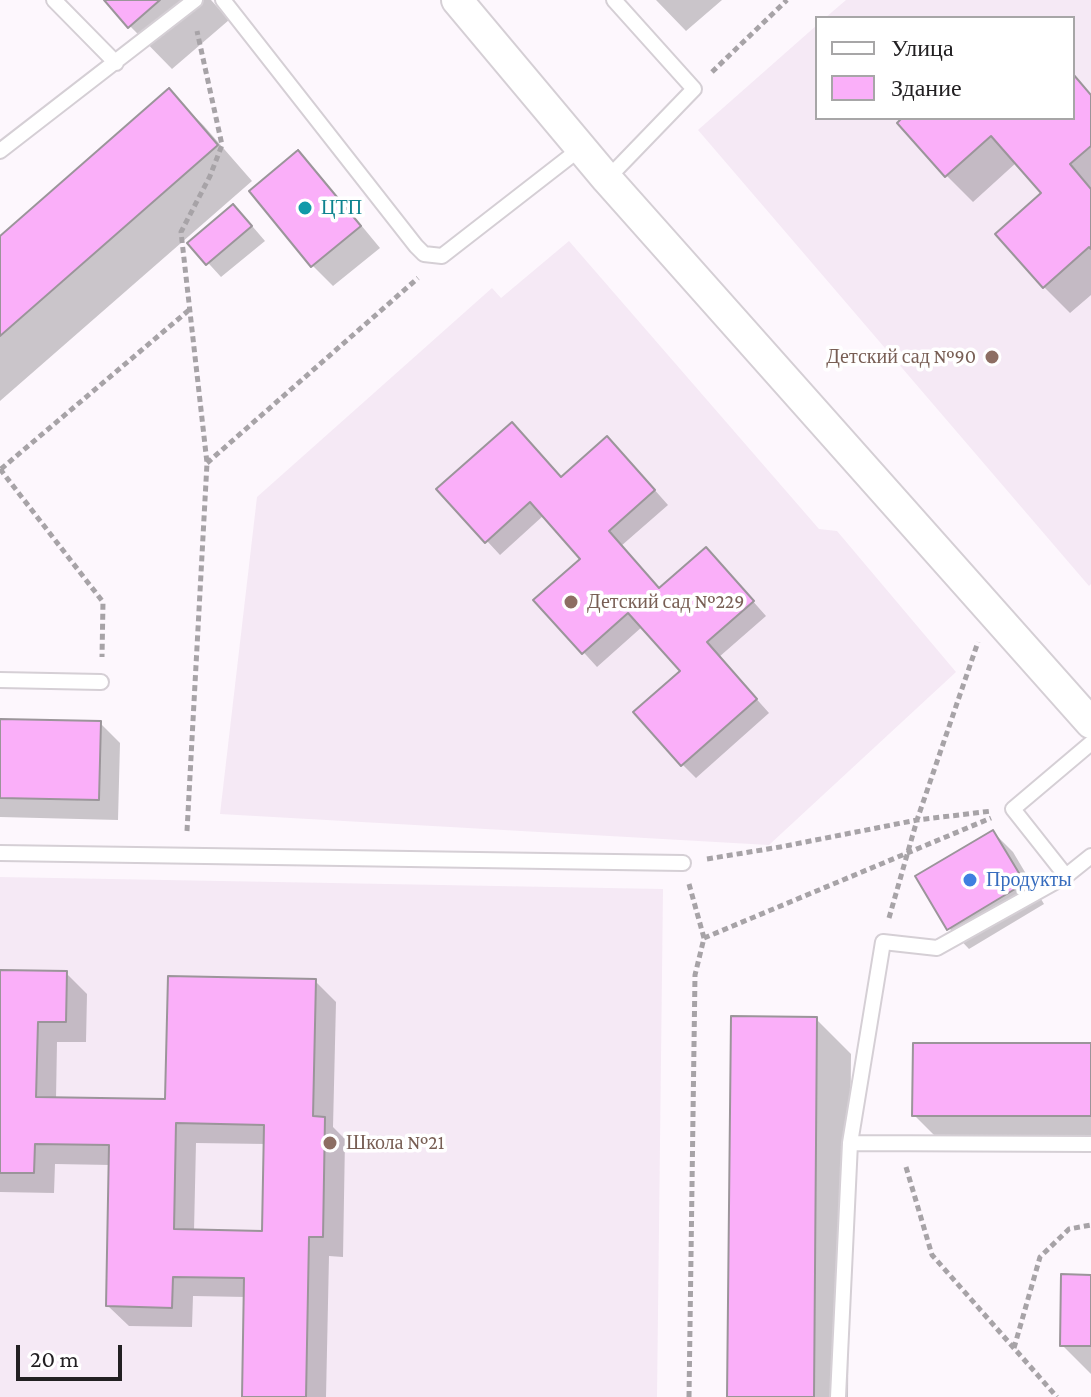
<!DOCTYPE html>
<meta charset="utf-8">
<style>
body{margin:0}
#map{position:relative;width:1091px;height:1397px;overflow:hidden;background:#fdf7fd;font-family:"Crimson Pro",serif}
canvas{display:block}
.legend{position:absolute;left:815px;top:16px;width:260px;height:104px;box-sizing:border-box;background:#fff;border:2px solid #a7a6a7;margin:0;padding:10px 14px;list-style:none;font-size:24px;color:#222022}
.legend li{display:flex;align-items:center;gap:16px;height:40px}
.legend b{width:40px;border:2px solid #a7a6a7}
.scale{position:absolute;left:16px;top:1345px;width:106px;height:36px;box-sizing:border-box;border:4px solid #222022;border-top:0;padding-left:10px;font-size:24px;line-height:28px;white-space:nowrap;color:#222022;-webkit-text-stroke:6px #fff;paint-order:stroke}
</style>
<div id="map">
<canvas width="1091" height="1397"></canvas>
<ul class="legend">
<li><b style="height:10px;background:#fff"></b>Улица</li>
<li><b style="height:22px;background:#faaff9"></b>Здание</li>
</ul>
<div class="scale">20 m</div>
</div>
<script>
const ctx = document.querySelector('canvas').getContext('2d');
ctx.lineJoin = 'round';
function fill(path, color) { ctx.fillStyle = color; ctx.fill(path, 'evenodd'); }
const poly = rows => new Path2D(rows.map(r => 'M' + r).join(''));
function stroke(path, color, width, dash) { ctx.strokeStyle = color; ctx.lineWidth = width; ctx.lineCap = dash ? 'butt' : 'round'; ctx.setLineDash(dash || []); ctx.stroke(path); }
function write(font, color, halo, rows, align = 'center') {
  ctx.font = font + ' "Crimson Pro",serif'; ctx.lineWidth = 7; ctx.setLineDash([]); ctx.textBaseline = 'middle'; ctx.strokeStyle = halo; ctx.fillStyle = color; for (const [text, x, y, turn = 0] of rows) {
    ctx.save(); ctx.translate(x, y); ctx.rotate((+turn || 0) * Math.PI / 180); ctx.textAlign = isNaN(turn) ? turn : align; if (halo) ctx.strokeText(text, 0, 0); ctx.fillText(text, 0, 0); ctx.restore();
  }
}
const built = poly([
 [846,0,1091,0,1091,584,1089,586,698,130,817,25,817,118,1073,118,1073,18,825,18],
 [569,241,819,529,837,531,956,672,769,845,220,814,257,497,492,288,501,298],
 [0,877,663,889,657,1397,0,1397]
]);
const shadow = poly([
 [107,0,211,0,229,20,172,69,130,26],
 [656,0,722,0,686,31],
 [1073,77,1091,95,1091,295,1070,313,1044,287,1044,193,1017,162,973,202,946,175,905,118,1073,118],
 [169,91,204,126,252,181,0,401,0,239],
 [298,152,318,173,380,248,333,286,313,266,251,191],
 [247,220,265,241,221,277,190,243],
 [621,452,668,505,621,546,660,590,719,563,766,616,719,657,769,713,696,778,682,764,682,671,643,626,597,667,536,600,583,559,544,515,500,555,439,489,562,479],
 [0,721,100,723,120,743,118,820,0,817],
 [993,832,1013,852,1044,904,969,949,949,928],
 [0,972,66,973,87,994,86,1042,57,1042,56,1099,167,1101,315,981,336,1002,333,1127,345,1139,343,1257,329,1256,326,1397,244,1397,246,1297,193,1296,192,1327,129,1326,108,1306,111,1165,55,1164,54,1193,0,1192],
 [196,1143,266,1144,264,1233,194,1231],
 [816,1019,851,1054,848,1397,729,1397],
 [1091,1045,1091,1150,949,1150,914,1115],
 [1091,1277,1091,1374,1062,1345]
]);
const building = poly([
 [104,0,160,0,128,28,104,0],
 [1073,74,1091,95,1091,146,1070,164,1091,189,1091,249,1089,247,1043,288,995,234,1041,193,991,136,945,177,897,123,902,118,1073,118,1073,74],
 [169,88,218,145,0,336,0,236,169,88],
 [298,150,361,226,311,267,249,191,298,150],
 [233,204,252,226,206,265,187,243,233,204],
 [512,422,561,477,607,436,655,490,609,531,659,588,706,547,754,601,707,642,757,699,681,766,633,712,680,671,628,613,582,654,533,600,580,559,530,502,485,543,436,489,512,422],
 [0,719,101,721,99,800,0,798,0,719],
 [993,830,1025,883,947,930,915,876,993,830],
 [0,970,67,971,66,1022,38,1022,36,1097,165,1099,168,976,316,979,313,1116,325,1117,323,1237,309,1237,306,1397,242,1397,244,1278,173,1277,172,1308,106,1306,109,1145,35,1144,34,1173,0,1173,0,970],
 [176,1123,264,1125,262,1231,174,1229,176,1123],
 [731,1016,817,1017,814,1397,727,1397,731,1016],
 [913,1043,1091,1043,1091,1116,912,1116,913,1043],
 [1061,1274,1091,1275,1091,1346,1060,1346,1061,1274]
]);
const path = poly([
 [712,72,787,0],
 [207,463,418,278],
 [0,469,103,602,102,657],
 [1,469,189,310],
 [187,831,207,463,181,232,210,176,222,145,197,31],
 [707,859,780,847,917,820,992,811],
 [689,884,704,938],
 [889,918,917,820,978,642],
 [906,1167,932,1255,1057,1397],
 [1014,1348,1040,1257,1069,1229,1091,1225],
 [689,1397,695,975,704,938,991,818]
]);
const service = poly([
 [54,0,116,63],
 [223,0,416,246,424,254,442,256,581,148],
 [0,151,195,0],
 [607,179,694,89,614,0],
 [0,680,101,682],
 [0,853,683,863],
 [1066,876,1013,809,1091,743],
 [850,1143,1091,1144],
 [838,1397,850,1143,883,942,937,948,1066,876,1091,856]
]);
const minor = poly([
 [457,0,607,179,1091,723]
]);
const markers = [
 [305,208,8,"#0f9aa8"],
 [992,357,8,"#8d6e63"],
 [571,602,8,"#8d6e63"],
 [970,880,8,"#3f7fe0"],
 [330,1143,8,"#8d6e63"]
];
const cultureNames = [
 ["ЦТП",321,208]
];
const educationNames = [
 ["Детский сад №90",976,357,"right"],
 ["Детский сад №229",587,602],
 ["Школа №21",346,1143]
];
const shopNames = [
 ["Продукты",986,880]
];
fill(built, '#f5e9f5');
fill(shadow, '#0003');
fill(building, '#faaff9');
stroke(building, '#9b959a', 2);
stroke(service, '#d5cfd5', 18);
stroke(minor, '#d5cfd5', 34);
stroke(path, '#a7a3a7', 5, [6, 4]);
stroke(service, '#fff', 14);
stroke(minor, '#fff', 30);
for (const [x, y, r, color] of markers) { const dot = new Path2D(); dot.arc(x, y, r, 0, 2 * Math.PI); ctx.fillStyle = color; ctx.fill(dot); stroke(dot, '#fff', 3); }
write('20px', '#0d838f', '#fff', cultureNames, 'left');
write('20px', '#785e54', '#fff', educationNames, 'left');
write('20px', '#366cbe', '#fff', shopNames, 'left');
</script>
